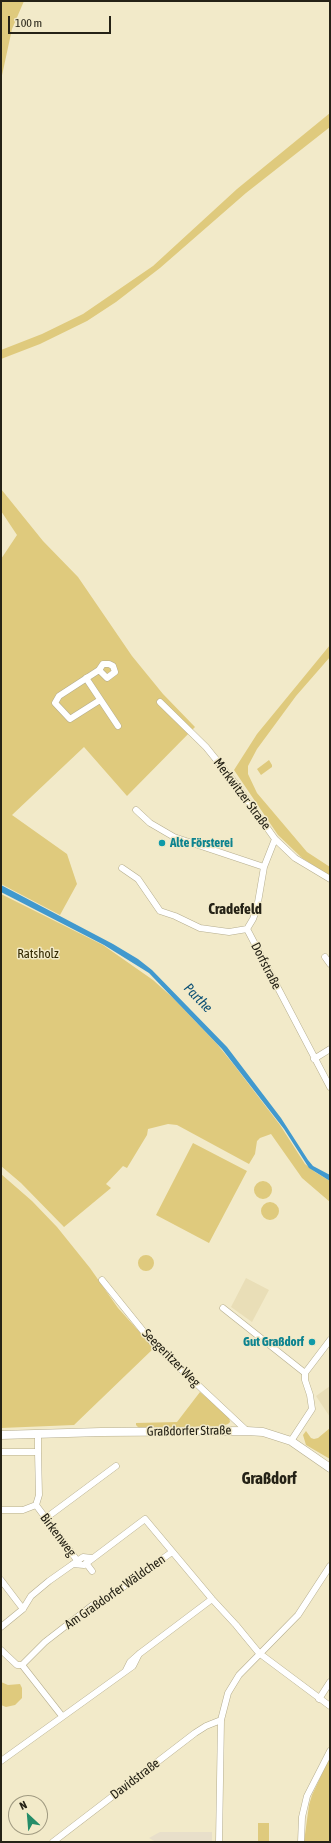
<!DOCTYPE html>
<meta charset="utf-8">
<style>
body{margin:0}
#map{position:relative;width:331px;height:1843px;overflow:hidden;background:#f2eac9;font-family:"Asap Condensed",sans-serif}
canvas{display:block}
.frame{position:absolute;inset:0;border:2px solid #252216;pointer-events:none}
.north{position:absolute;left:8px;top:1795px;width:40px;height:40px;box-sizing:border-box;background:#f2eac9;border:1px solid #a09a81;border-radius:50%;rotate:334deg;font-size:11px;font-weight:700;line-height:16px;text-align:center;color:#252216}
.north::after{content:'';display:block;margin:auto;width:14px;height:18px;background:#258d69;clip-path:polygon(50% 0,100% 100%,50% 72%,0 100%)}
.scale{position:absolute;left:8px;top:16px;width:103px;height:18px;box-sizing:border-box;border:2px solid #252216;border-top:0;padding-left:5px;font-size:12px;line-height:14px;white-space:nowrap;color:#252216;-webkit-text-stroke:3px #f2eac9;paint-order:stroke}
</style>
<div id="map">
<canvas width="331" height="1843"></canvas>
<div class="frame"></div>
<div class="north">N</div>
<div class="scale">100 m</div>
</div>
<script>
const ctx = document.querySelector('canvas').getContext('2d');
ctx.lineJoin = 'round';
function fill(path, color) { ctx.fillStyle = color; ctx.fill(path, 'evenodd'); }
const poly = rows => new Path2D(rows.map(r => 'M' + r).join(''));
function stroke(path, color, width, dash) { ctx.strokeStyle = color; ctx.lineWidth = width; ctx.lineCap = dash ? 'butt' : 'round'; ctx.setLineDash(dash || []); ctx.stroke(path); }
function write(font, color, halo, rows, align = 'center') {
  ctx.font = font + ' "Asap Condensed",sans-serif'; ctx.lineWidth = 3; ctx.setLineDash([]); ctx.textBaseline = 'middle'; ctx.strokeStyle = halo; ctx.fillStyle = color; for (const [text, x, y, turn = 0] of rows) {
    ctx.save(); ctx.translate(x, y); ctx.rotate((+turn || 0) * Math.PI / 180); ctx.textAlign = isNaN(turn) ? turn : align; if (halo) ctx.strokeText(text, 0, 0); ctx.fillText(text, 0, 0); ctx.restore();
  }
}
const built = poly([
 [246,1278,269,1290,252,1322,231,1307],
 [330,1386,330,1417,316,1396]
]);
const industrial = poly([
 [160,1832,212,1832,212,1842,156,1842,149,1838]
]);
const green = poly([
 [1,1,24,1,12,29,1,80],
 [330,113,330,127,246,193,160,268,116,302,87,321,40,344,1,359,1,350,42,334,83,314,153,266,237,189],
 [1,489,43,541,78,577,132,656,163,694,195,727,127,796,84,747,12,815,67,854,77,884,60,915,1,884,1,559,17,535,1,511],
 [330,645,330,657,296,696,257,749,248,766,248,774,257,793,307,852,330,867,330,876,302,858,278,835,234,770,257,734],
 [269,760,272,765,272,767,261,775,257,769],
 [1,894,103,945,153,980,173,998,217,1044,234,1065,280,1125,305,1164,315,1172,330,1181,330,1202,302,1178,271,1134,260,1138,257,1141,255,1154,249,1164,177,1125,168,1124,148,1129,147,1135,127,1168,123,1166,106,1184,111,1188,64,1227,21,1183,1,1166],
 [193,1143,247,1171,209,1243,156,1215],
 [1,1174,32,1201,57,1227,90,1268,118,1308,154,1348,74,1425,1,1428],
 '254 1190a9 9 0 1 1 18 0a9 9 0 1 1-18 0Z',
 '261 1211a9 9 0 1 1 18 0a9 9 0 1 1-18 0Z',
 '138 1263a8 8 0 1 1 16 0a8 8 0 1 1-16 0Z',
 [200,1392,229,1417,230,1422,228,1424,222,1426,139,1428,136,1425,136,1423,177,1422],
 [330,1428,330,1459,306,1445,303,1435,306,1431,311,1438,314,1439,318,1438],
 [1,1682,8,1685,20,1684,22,1688,22,1698,15,1705,6,1707,1,1705],
 [330,1757,330,1842,304,1842,309,1805,312,1795],
 [258,1823,269,1823,269,1842,258,1842]
]);
const water = poly([
 [1,885,113,944,138,959,152,970,227,1047,281,1118,308,1160,313,1166,330,1175,330,1181,309,1168,284,1129,222,1049,149,973,104,945,1,892]
]);
const street = poly([
 [99,670,107,678,115,672,113,666,109,664,103,664,99,670,59,696,55,703,70,719,100,700],
 [86,678,118,726],
 [160,702,206,747,235,783,275,839,295,858,330,879],
 [136,810,150,823,174,837,264,867],
 [122,868,138,879,160,911,175,916,200,928,229,932,247,929],
 [247,929,330,1087],
 [247,929,253,919,257,908,264,867,275,839],
 [325,957,330,964],
 [314,1059,330,1049],
 [102,1280,152,1342,247,1431],
 [223,1308,305,1373],
 [291,1441,312,1409,310,1395,305,1380,305,1373,330,1340],
 [1,1452,38,1452,38,1435],
 [36,1505,79,1563],
 [36,1505,39,1495,38,1452],
 [1,1510,23,1510,36,1505],
 [46,1518,116,1466],
 [86,1563,92,1571],
 [73,1564,84,1565,145,1519,212,1599,236,1625,259,1653,330,1706],
 [1,1580,23,1609],
 [1,1627,23,1609,31,1596,49,1581,83,1557,92,1558],
 [1,1650,17,1665,22,1665,62,1716],
 [22,1665,45,1642,94,1604,105,1600,172,1552],
 [126,1670,130,1662,139,1654,212,1599],
 [319,1699,330,1682],
 [1,1761,133,1666,139,1654],
 [53,1842,195,1733,206,1726,221,1720],
 [219,1842,221,1720,228,1693,239,1675,298,1615,330,1566],
 [301,1842,302,1817,307,1796,330,1751]
]);
const secondary = poly([
 [1,1435,101,1432,247,1431,263,1432,291,1441,330,1468]
]);
const markers = [
 [162,843,4,"#0f9aa8"],
 [312,1342,4,"#0f9aa8"]
];
const streetNames = [
 ["Merkwitzer Straße",242,794,53],
 ["Dorfstraße",266,966,63],
 ["Seegeritzer Weg",171,1358,45],
 ["Graßdorfer Straße",189,1431,-1],
 ["Birkenweg",58,1535,53],
 ["Am Graßdorfer Wäldchen",115,1592,-35],
 ["Davidstraße",135,1779,-37]
];
const cultureNames = [
 ["Alte Försterei",170,843],
 ["Gut Graßdorf",304,1342,"right"]
];
const parkNames = [
 ["Ratsholz",38,954]
];
const waterNames = [
 ["Parthe",198,998,46]
];
const quarterNames = [
 ["Cradefeld",235,909]
];
const districtNames = [
 ["Graßdorf",269,1479]
];
fill(built, '#e9deb7');
fill(industrial, '#e8dfca');
fill(green, '#dfca7d');
fill(water, '#4199ce');
stroke(street, '#b5ad8e', 7);
stroke(secondary, '#b5ad8e', 9);
stroke(street, '#fff', 6);
stroke(secondary, '#fff', 8);
for (const [x, y, r, color] of markers) { const dot = new Path2D(); dot.arc(x, y, r, 0, 2 * Math.PI); ctx.fillStyle = color; ctx.fill(dot); stroke(dot, '#f2eac9', 1.5); }
write('13px', '#252216', '#f2eac9', streetNames);
write('bold 13px', '#0d838f', '#f2eac9', cultureNames, 'left');
write('13px', '#322800', '#f2eac9', parkNames);
write('italic 14px', '#0d5175', '#f2eac9', waterNames);
write('bold 15px', '#252216', '#f2eac9', quarterNames);
write('bold 17px', '#252216', '#f2eac9', districtNames);
</script>
